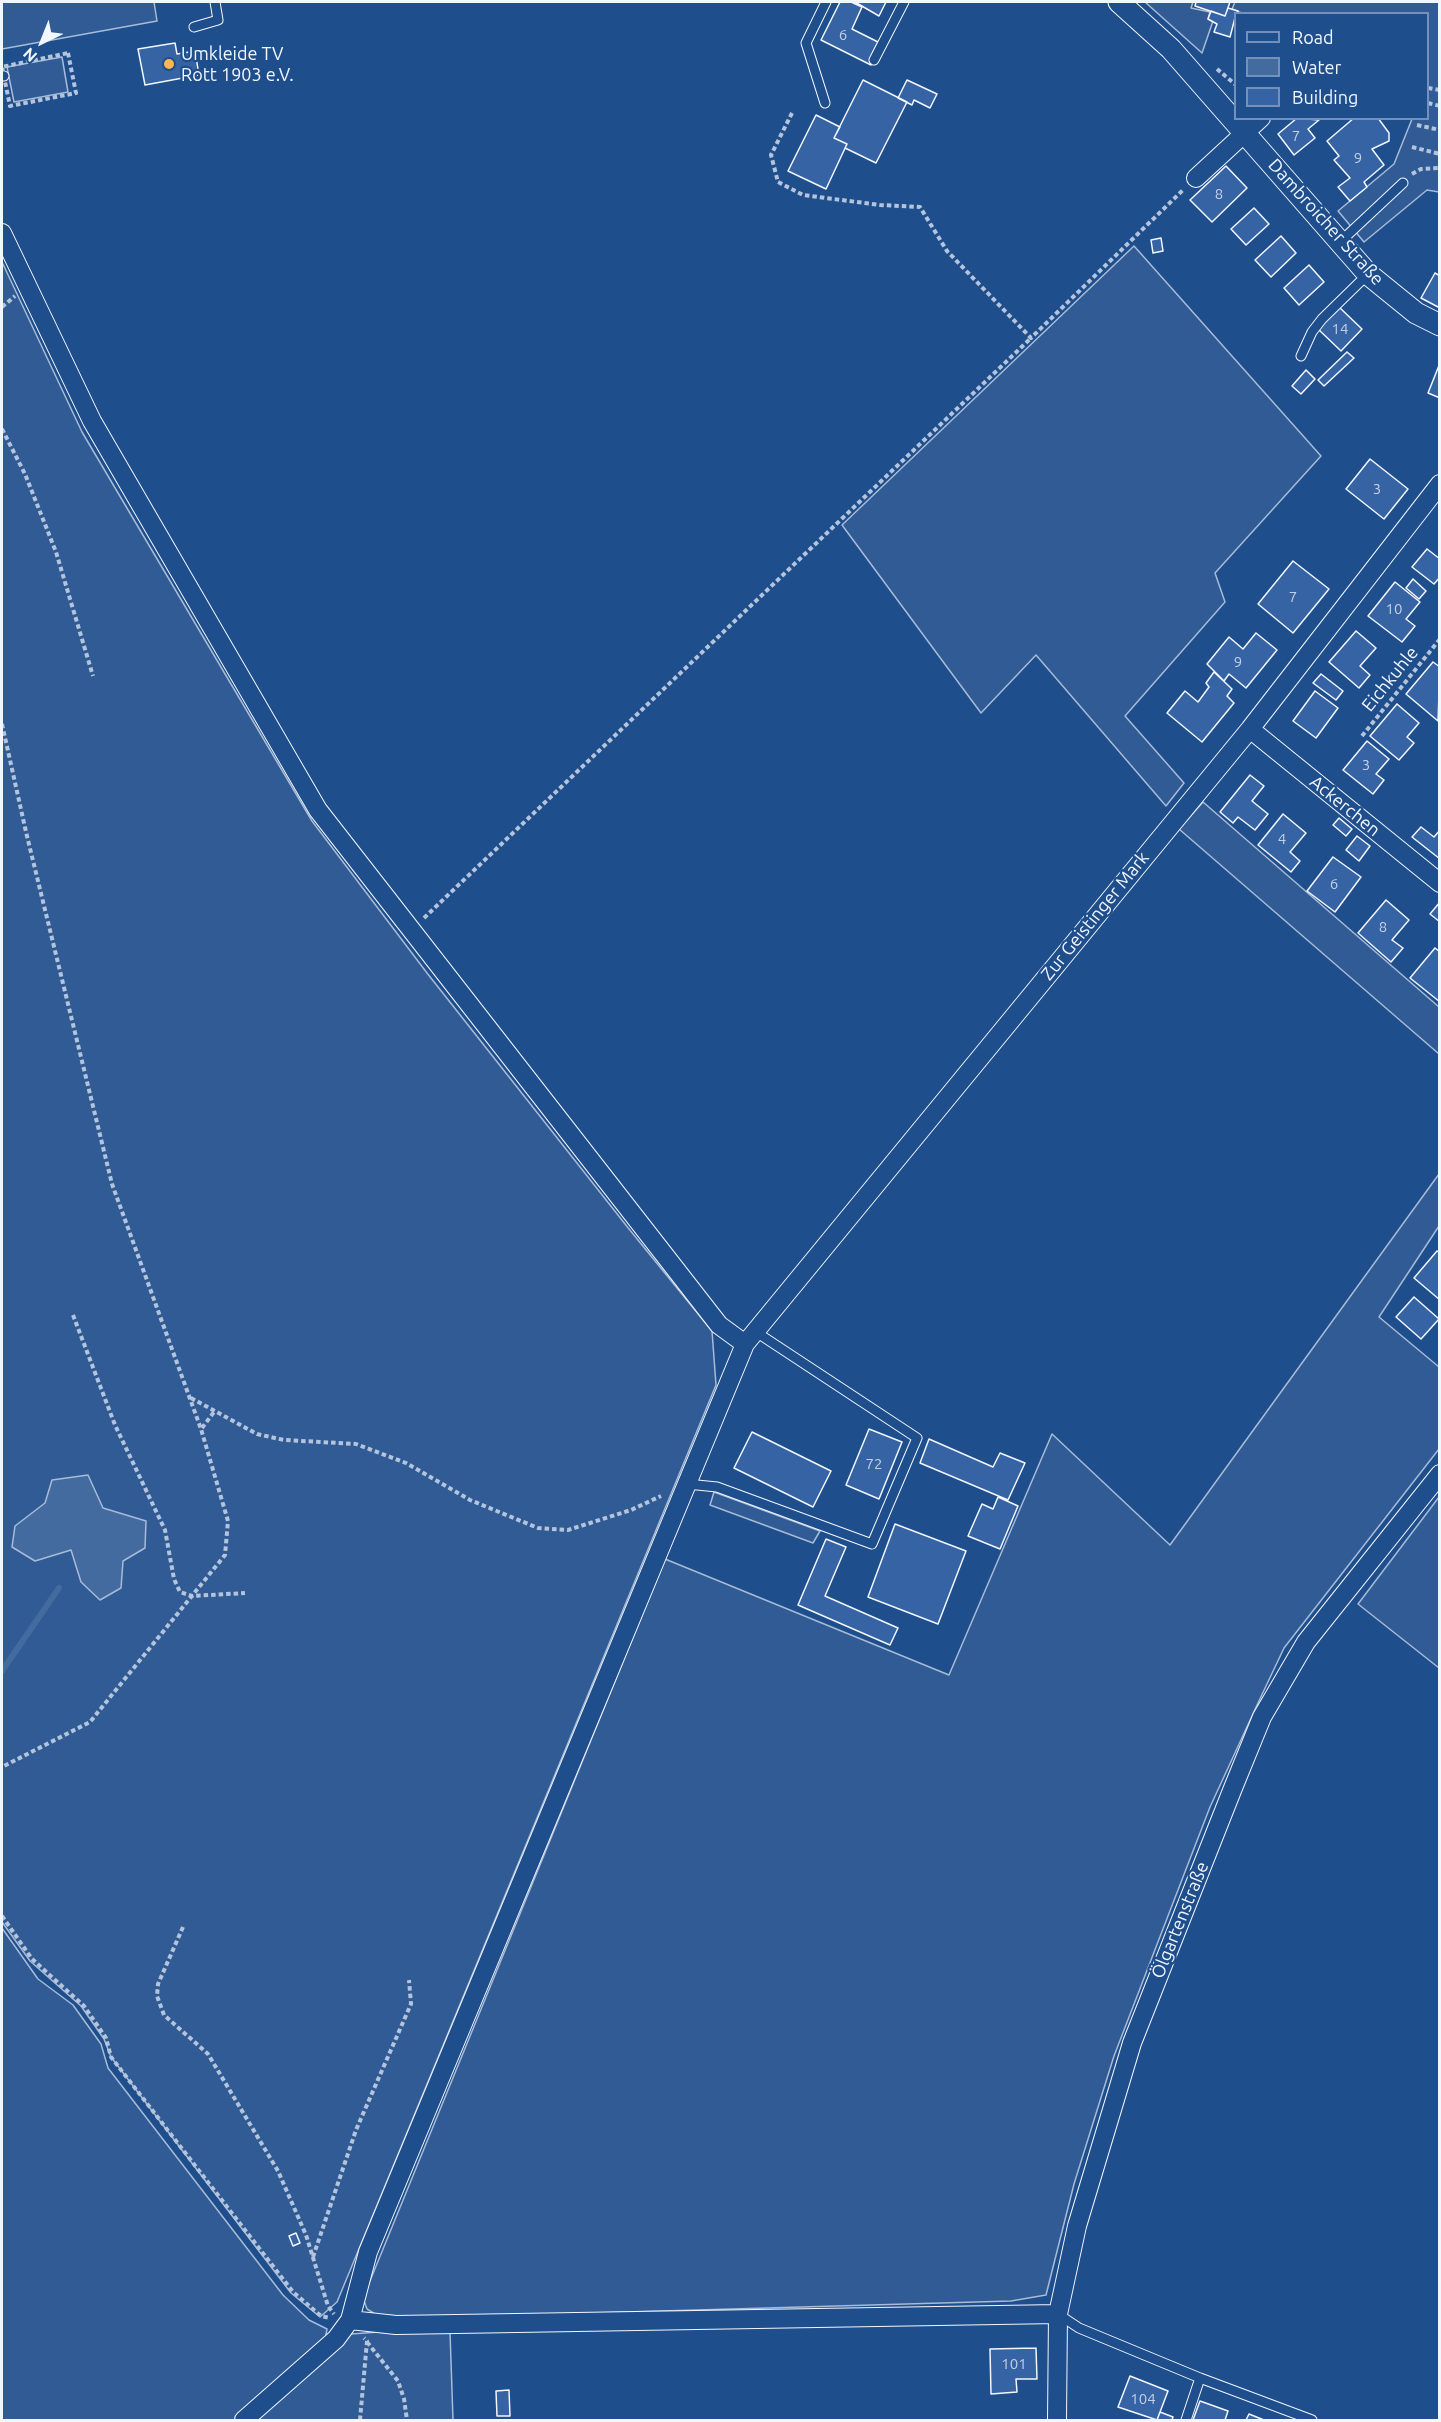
<!DOCTYPE html>
<meta charset="utf-8">
<style>
body{margin:0}
#map{position:relative;width:1441px;height:2422px;overflow:hidden;background:#1f4e8c;font-family:Ubuntu,sans-serif}
canvas{display:block}
.frame{position:absolute;inset:0;border:3px solid #f2f6ff;pointer-events:none}
.legend{position:absolute;left:1234px;top:12px;width:195px;height:108px;box-sizing:border-box;background:#1f4e8c;border:2px solid #7391ba;margin:0;padding:8px 10px;list-style:none;font-size:18px;color:#f2f6ff}
.legend li{display:flex;align-items:center;gap:12px;height:30px}
.legend b{width:30px;border:2px solid #7391ba}
.north{position:absolute;left:12px;top:12px;width:60px;height:60px;-webkit-text-stroke:4px #1f4e8c;paint-order:stroke;rotate:223deg;font-size:16px;font-weight:700;line-height:24px;text-align:center;color:#f2f6ff}
.north::after{content:'';display:block;margin:auto;width:21px;height:27px;background:#f2f6ff;clip-path:polygon(50% 0,100% 100%,50% 72%,0 100%)}
</style>
<div id="map">
<canvas width="1441" height="2422"></canvas>
<div class="frame"></div>
<ul class="legend">
<li><b style="height:8px;background:#1f4e8c"></b>Road</li>
<li><b style="height:16px;background:#446ba0"></b>Water</li>
<li><b style="height:16px;background:#3563a3"></b>Building</li>
</ul>
<div class="north">N</div>
</div>
<script>
const ctx = document.querySelector('canvas').getContext('2d');
ctx.lineJoin = 'round';
function fill(path, color) { ctx.fillStyle = color; ctx.fill(path, 'evenodd'); }
const poly = rows => new Path2D(rows.map(r => 'M' + r).join(''));
function stroke(path, color, width, dash) { ctx.strokeStyle = color; ctx.lineWidth = width; ctx.lineCap = dash ? 'butt' : 'round'; ctx.setLineDash(dash || []); ctx.stroke(path); }
function write(font, color, halo, rows, align = 'center') {
  ctx.font = font + ' Ubuntu,sans-serif'; ctx.lineWidth = 4.5; ctx.setLineDash([]); ctx.textBaseline = 'middle'; ctx.strokeStyle = halo; ctx.fillStyle = color; for (const [text, x, y, turn = 0] of rows) {
    ctx.save(); ctx.translate(x, y); ctx.rotate((+turn || 0) * Math.PI / 180); ctx.textAlign = isNaN(turn) ? turn : align; if (halo) ctx.strokeText(text, 0, 0); ctx.fillText(text, 0, 0); ctx.restore();
  }
}
const built = poly([
 [2,2,154,2,157,21,2,49,2,2],
 [1145,2,1193,2,1191,8,1210,12,1208,19,1213,21,1202,53,1145,2],
 [1235,2,1439,2,1439,192,1427,190,1364,242,1338,211,1394,164,1412,119,1428,118,1428,14,1244,14,1232,9,1235,2],
 [62,57,68,92,14,102,7,67,62,57],
 [1134,246,1321,456,1215,573,1225,602,1125,716,1184,783,1166,806,1036,655,981,713,842,525,1134,246],
 [2,262,82,432,312,821,427,973,629,1229,712,1331,716,1385,337,2302,320,2317,291,2293,111,2057,104,2039,81,2006,30,1961,2,1922,2,262],
 [1203,802,1439,1007,1439,1054,1179,829,1203,802],
 [1439,1174,1439,1226,1379,1317,1439,1367,1439,1449,1284,1648,1258,1703,1210,1807,1114,2056,1074,2184,1046,2295,1011,2301,383,2319,367,2309,363,2298,665,1559,949,1675,1052,1434,1170,1545,1439,1174],
 [714,1492,820,1531,813,1543,710,1505,714,1492],
 [1439,1497,1439,1668,1358,1604,1439,1497],
 [2,1928,38,1979,73,2005,101,2044,108,2068,283,2295,309,2320,327,2329,325,2340,235,2420,2,2420,2,1928],
 [392,2331,450,2332,453,2420,256,2420,351,2334,392,2331]
]);
const water = poly([
 [88,1475,103,1508,146,1521,145,1548,123,1561,121,1588,100,1600,81,1582,71,1550,35,1561,12,1547,15,1526,45,1503,52,1480,88,1475]
]);
const stream = poly([
 [2,1671,59,1588]
]);
const building = poly([
 [840,2,851,2,862,7,852,29,878,42,873,52,876,54,871,65,821,40,840,2],
 [855,2,886,2,879,16,855,2],
 [1196,2,1230,2,1225,16,1195,6,1196,2],
 [1228,8,1238,11,1236,14,1230,37,1214,32,1217,24,1208,19,1211,11,1225,16,1228,8],
 [175,43,177,54,195,51,199,75,145,85,138,49,175,43],
 [863,80,907,102,876,163,845,148,847,144,834,138,863,80],
 [907,80,937,94,930,108,914,100,912,105,898,98,907,80],
 [816,115,840,127,834,138,847,144,826,189,788,171,816,115],
 [1297,118,1319,120,1308,129,1315,138,1294,155,1278,134,1297,118],
 [1354,118,1378,118,1389,133,1389,141,1372,149,1384,165,1364,182,1367,187,1350,201,1338,187,1350,178,1334,160,1339,156,1327,141,1354,118],
 [1226,166,1247,188,1212,222,1190,200,1226,166],
 [1254,208,1269,224,1246,245,1231,229,1254,208],
 [1281,236,1296,253,1271,277,1255,260,1281,236],
 [1161,238,1163,251,1153,253,1151,240,1161,238],
 [1309,265,1324,282,1299,305,1284,288,1309,265],
 [1435,273,1440,276,1440,308,1421,298,1435,273],
 [1339,307,1362,329,1341,351,1318,329,1339,307],
 [1347,352,1354,358,1324,386,1318,380,1347,352],
 [1440,363,1440,398,1428,393,1440,363],
 [1306,370,1315,379,1301,394,1292,386,1306,370],
 [1370,459,1408,489,1384,519,1346,489,1370,459],
 [1427,549,1440,559,1440,577,1434,584,1412,567,1427,549],
 [1293,561,1329,589,1293,633,1258,604,1293,561],
 [1413,579,1426,591,1419,599,1406,588,1413,579],
 [1395,582,1420,602,1406,619,1415,626,1402,642,1368,616,1395,582],
 [1356,631,1376,648,1360,666,1370,675,1359,688,1329,662,1356,631],
 [1256,633,1277,650,1246,688,1229,674,1224,681,1207,664,1229,637,1243,649,1256,633],
 [1433,662,1440,667,1438,721,1406,694,1433,662],
 [1214,672,1232,689,1227,696,1234,703,1202,742,1167,713,1185,691,1198,702,1209,687,1206,683,1214,672],
 [1321,674,1343,691,1336,700,1313,683,1321,674],
 [1315,691,1338,708,1316,738,1293,721,1315,691],
 [1397,704,1419,723,1407,737,1414,743,1399,760,1370,736,1397,704],
 [1367,741,1389,759,1376,774,1384,780,1373,794,1343,770,1367,741],
 [1250,775,1264,786,1252,801,1268,814,1255,830,1238,817,1233,823,1220,812,1250,775],
 [1283,814,1306,833,1290,852,1300,861,1291,872,1258,845,1283,814],
 [1339,818,1352,829,1346,836,1333,825,1339,818],
 [1421,827,1434,837,1440,830,1440,859,1412,837,1421,827],
 [1357,836,1370,846,1359,861,1346,850,1357,836],
 [1333,857,1361,877,1335,912,1307,891,1333,857],
 [1386,900,1409,920,1392,940,1403,948,1391,962,1358,933,1386,900],
 [1440,902,1440,922,1430,914,1440,902],
 [1435,948,1440,952,1440,1002,1410,978,1435,948],
 [1437,1251,1440,1253,1440,1300,1414,1278,1437,1251],
 [1414,1297,1439,1319,1421,1339,1396,1317,1414,1297],
 [869,1429,902,1442,879,1499,846,1485,869,1429],
 [752,1432,831,1471,813,1507,734,1468,752,1432],
 [929,1439,993,1467,1000,1453,1025,1463,1008,1500,920,1463,929,1439],
 [998,1497,1018,1506,1000,1549,968,1536,982,1504,993,1509,998,1497],
 [895,1524,966,1551,938,1624,868,1597,895,1524],
 [826,1539,846,1547,825,1596,898,1628,890,1645,798,1605,826,1539],
 [296,2233,300,2243,293,2246,289,2236,296,2233],
 [1036,2348,1037,2379,1016,2379,1017,2392,991,2394,990,2349,1036,2348],
 [1130,2376,1168,2391,1157,2420,1118,2407,1130,2376],
 [509,2390,510,2416,497,2416,496,2391,509,2390],
 [1200,2401,1228,2411,1225,2420,1193,2420,1200,2401],
 [1160,2412,1173,2417,1172,2420,1157,2420,1160,2412],
 [1249,2414,1264,2420,1246,2420,1249,2414]
]);
const path = poly([
 [68,53,76,93,10,106,2,67,68,53],
 [1217,69,1236,85],
 [1428,88,1440,90],
 [1428,103,1440,106],
 [792,113,771,155,778,182,803,195,880,205,920,207,947,251,1031,338,1183,190],
 [1417,125,1440,130],
 [1412,147,1440,154],
 [1412,174,1421,169,1440,168],
 [2,307,15,296],
 [2,429,25,474,56,552,93,676],
 [2,724,26,832,112,1184,201,1429,228,1521,225,1555,90,1722,2,1767],
 [1362,736,1440,639],
 [424,918,1031,338],
 [73,1315,115,1425,165,1530,174,1579,180,1592,192,1596,245,1593],
 [191,1398,257,1434,284,1440,356,1444,406,1463,470,1500,538,1528,568,1530,631,1510,661,1496],
 [202,1428,214,1412],
 [2,1916,32,1959,84,2006,106,2038,111,2057,293,2292,321,2316,330,2318],
 [183,1927,158,1984,157,1996,164,2015,208,2054,278,2171,306,2235,328,2306,334,2314],
 [313,2257,356,2130,411,2004,409,1980],
 [367,2342,398,2381,404,2399,407,2420],
 [360,2420,367,2341,364,2338]
]);
const service = poly([
 [194,27,218,20,215,2],
 [874,60,904,2],
 [2,76,4,76],
 [825,103,806,43,826,2],
 [1340,242,1403,183],
 [1301,356,1312,332,1322,319,1368,274],
 [687,1484,717,1487,872,1544,917,1438,756,1332],
 [1058,2314,1079,2328,1200,2378,1186,2420],
 [1200,2378,1312,2420]
]);
const minor = poly([
 [1196,178,1261,118],
 [2,233,92,421,318,810,719,1325,745,1344],
 [1250,729,1440,883],
 [350,2320,396,2325,1058,2314],
 [244,2420,336,2339,350,2320,368,2252,745,1344,1250,729,1440,484],
 [1057,2420,1058,2314,1077,2226,1132,2043,1233,1788,1262,1717,1306,1642,1440,1474]
]);
const tertiary = poly([
 [1119,2,1171,49,1368,274,1416,313,1440,325]
]);
const markers = [
 [169,64,6,"#ffb74d"]
];
const numberNames = [
 ["6",843,35],
 ["7",1296,136],
 ["9",1358,158],
 ["8",1219,194],
 ["14",1340,329],
 ["3",1377,489],
 ["7",1293,597],
 ["10",1394,609],
 ["9",1238,662],
 ["3",1366,765],
 ["4",1282,839],
 ["6",1334,884],
 ["8",1383,927],
 ["72",874,1464],
 ["101",1014,2364],
 ["104",1143,2399]
];
const poiNames = [
 ["Umkleide TV",181,54],
 ["Rott 1903 e.V.",181,75]
];
const streetNames = [
 ["Dambroicher Straße",1326,222,48],
 ["Eichkuhle",1390,679,-51],
 ["Ackerchen",1345,806,39],
 ["Zur Geistinger Mark",1095,916,-51],
 ["Ölgartenstraße",1180,1920,-68]
];
fill(built, '#305b95');
stroke(built, '#a8bbd7', 1.5);
fill(water, '#446ba0');
stroke(water, '#a8bbd7', 1.5);
stroke(stream, '#446ba0', 6);
fill(building, '#3563a3');
stroke(building, '#f2f6ff', 1.5);
stroke(service, '#f2f6ff', 11);
stroke(minor, '#f2f6ff', 20);
stroke(tertiary, '#f2f6ff', 23);
stroke(path, '#b3c4dc', 4, [4.5, 3]);
stroke(service, '#1f4e8c', 9);
stroke(minor, '#1f4e8c', 18);
stroke(tertiary, '#1f4e8c', 21);
for (const [x, y, r, color] of markers) { const dot = new Path2D(); dot.arc(x, y, r, 0, 2 * Math.PI); ctx.fillStyle = color; ctx.fill(dot); stroke(dot, '#1f4e8c', 2); }
write('15px', '#c3d1e8', null, numberNames);
write('18px', '#f2f6ff', '#1f4e8c', poiNames, 'left');
write('18px', '#f2f6ff', '#1f4e8c', streetNames);
</script>
